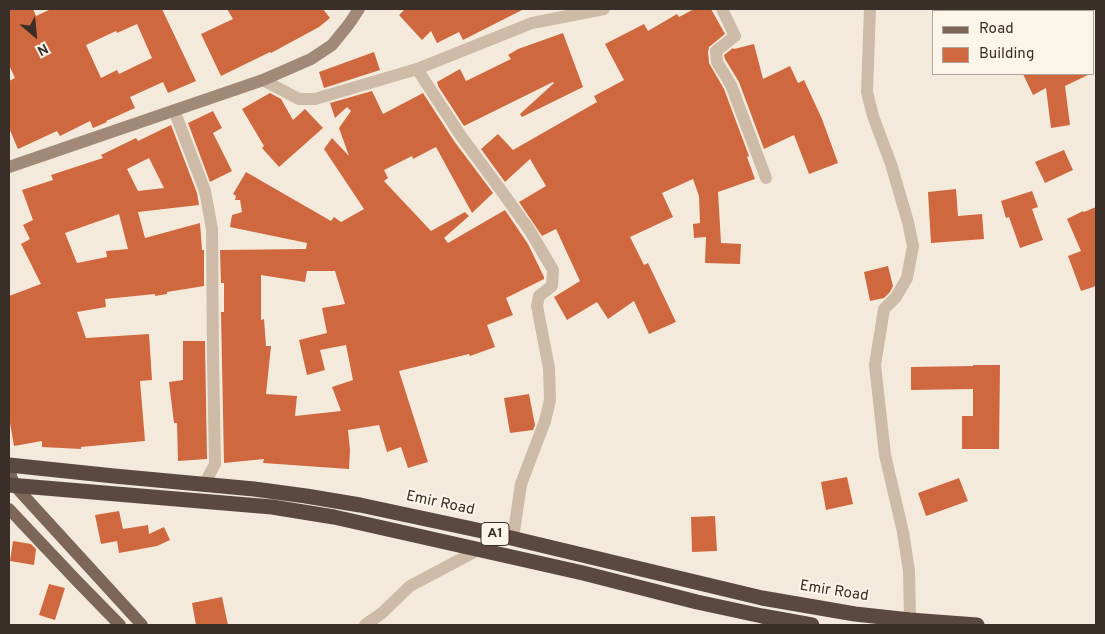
<!DOCTYPE html>
<style>
body{margin:0}
#map{position:relative;width:1105px;height:634px;overflow:hidden;background:#f4eadc;font-family:Overpass,sans-serif}
canvas{display:block}
.frame{position:absolute;inset:0;border:10px solid #392e28;pointer-events:none}
.legend{position:absolute;left:932px;top:10px;width:162px;height:65px;box-sizing:border-box;background:#fbf4e9;border:1px solid #ada59c;margin:0;padding:6px 9px;list-style:none;font-size:15px;color:#392e28}
.legend li{display:flex;align-items:center;gap:10px;height:25px}
.legend b{width:25px;border:1px solid #ada59c}
.north{position:absolute;left:10px;top:10px;width:50px;height:50px;-webkit-text-stroke:4px #fbf4e9;paint-order:stroke;rotate:152deg;font-size:14px;font-weight:700;line-height:20px;text-align:center;color:#392e28}
.north::after{content:'';display:block;margin:auto;width:18px;height:22px;background:#392e28;clip-path:polygon(50% 0,100% 100%,50% 72%,0 100%)}
</style>
<div id="map">
<canvas width="1105" height="634"></canvas>
<div class="frame"></div>
<ul class="legend">
<li><b style="height:6px;background:#7c6658"></b>Road</li>
<li><b style="height:14px;background:#cf683f"></b>Building</li>
</ul>
<div class="north">N</div>
</div>
<script>
const ctx = document.querySelector('canvas').getContext('2d');
ctx.lineJoin = 'round';
function fill(path, color) { ctx.fillStyle = color; ctx.fill(path, 'evenodd'); }
const poly = rows => new Path2D(rows.map(r => 'M' + r).join(''));
function stroke(path, color, width, dash) { ctx.strokeStyle = color; ctx.lineWidth = width; ctx.lineCap = dash ? 'butt' : 'round'; ctx.setLineDash(dash || []); ctx.stroke(path); }
function write(font, color, halo, rows, align = 'center') {
  ctx.font = font + ' Overpass,sans-serif'; ctx.lineWidth = 4; ctx.setLineDash([]); ctx.textBaseline = 'middle'; ctx.strokeStyle = halo; ctx.fillStyle = color; for (const [text, x, y, turn = 0] of rows) {
    ctx.save(); ctx.translate(x, y); ctx.rotate((+turn || 0) * Math.PI / 180); ctx.textAlign = isNaN(turn) ? turn : align; if (halo) ctx.strokeText(text, 0, 0); ctx.fillText(text, 0, 0); ctx.restore();
  }
}
const building = poly([
 [9,9,33,9,36,16,51,9,162,9,196,81,168,93,163,82,130,97,135,108,106,121,107,122,93,128,90,121,60,136,57,131,18,149,9,128,9,81,15,78,9,65],
 [137,24,152,58,119,74,117,70,101,78,86,45,116,31,117,33],
 [227,9,323,9,330,18,319,27,271,53,270,52,221,76,201,34,233,19],
 [405,9,524,9,463,40,459,32,437,43,431,31,422,40,399,15],
 [694,9,711,9,725,34,709,47,708,52,709,63,724,89,749,156,747,157,755,179,718,192,721,243,741,244,740,264,705,263,706,237,694,238,693,224,700,223,699,196,693,179,662,193,673,217,630,237,644,265,648,263,676,322,649,334,634,301,608,319,597,302,567,320,554,297,580,281,556,229,542,236,519,202,546,186,530,159,505,182,481,149,498,134,513,150,597,102,594,96,624,80,605,44,644,24,648,31,677,14,679,17],
 [563,33,583,87,522,117,520,114,554,83,553,82,464,126,438,86,438,85,437,82,460,69,466,81,511,59,508,55,518,49],
 [754,44,763,79,790,66,798,83,804,80,822,119,838,163,809,174,794,135,764,149,739,82,725,59,724,55,733,48,734,49],
 [374,52,380,70,324,88,319,72],
 [1023,74,1090,74,1065,86,1070,125,1051,128,1046,88,1033,95],
 [372,91,383,114,423,93,454,141,493,193,472,213,436,147,413,159,412,156,384,170,388,178,384,181,431,231,465,212,469,216,444,238,448,243,505,210,528,244,544,277,544,279,506,298,513,315,487,325,495,347,470,356,469,354,399,371,428,462,408,468,401,447,387,452,379,425,348,430,350,450,349,469,263,463,264,459,224,463,221,312,224,312,224,283,221,283,220,250,306,249,307,243,230,227,232,215,242,212,240,200,235,200,236,196,233,194,246,172,331,221,334,217,341,222,364,209,324,149,332,138,349,156,339,128,351,111,347,107,335,118,330,103],
 [307,271,335,271,345,304,322,308,327,333,299,340,307,375,325,370,320,350,346,345,353,380,332,387,341,411,295,416,297,396,266,394,271,346,266,346,264,319,261,320,261,275,305,282],
 [270,93,281,99,293,120,305,109,323,128,279,167,262,148,264,146,242,109],
 [213,111,222,128,213,133,232,171,210,182,188,123],
 [171,125,197,193,199,205,138,212,145,238,200,223,202,250,204,250,204,286,167,292,167,294,155,296,155,294,105,299,106,307,77,312,86,338,149,334,152,380,140,381,145,441,81,447,81,449,42,447,42,441,14,446,9,417,9,296,41,284,21,244,30,239,23,225,33,220,22,190,53,180,51,175,103,158,101,155,136,138,138,141],
 [149,158,164,188,138,191,127,169],
 [119,214,128,249,106,251,107,257,77,263,65,233],
 [1064,150,1073,170,1045,183,1035,162],
 [956,189,958,216,982,214,984,239,931,243,928,192],
 [1032,191,1038,207,1032,209,1043,240,1020,248,1009,217,1006,218,1001,201],
 [1096,207,1096,286,1081,291,1068,256,1081,251,1067,219,1083,211,1084,212],
 [888,266,893,286,890,292,884,298,870,301,864,272],
 [183,341,205,341,207,459,178,461,177,423,174,423,169,382,183,380],
 [973,365,1000,365,999,449,962,449,962,416,973,416,973,389,911,390,911,367,973,366],
 [529,394,535,425,533,430,510,433,504,398],
 [847,477,853,504,826,510,821,482],
 [959,478,968,501,926,516,918,493],
 [119,511,123,529,148,525,149,534,164,527,170,540,157,546,119,553,117,541,101,544,95,515],
 [715,516,717,551,692,552,691,517],
 [13,541,31,544,36,549,34,565,10,561],
 [49,584,65,588,55,620,39,615],
 [222,597,228,625,196,625,192,603]
]);
const street = poly([
 [722,9,735,36,716,51,717,62,731,85,766,178],
 [870,9,867,92,873,116,891,164,908,222,913,246,907,278,896,297,884,309,875,365,885,455,903,532,909,571,910,620],
 [417,69,461,136,503,193,530,231,553,270,552,286,539,296,537,306,549,368,550,400,545,421,521,484,513,538],
 [263,80,299,99,315,99,417,69,532,23,604,9],
 [174,110,205,191,212,229,213,361,215,464,204,485],
 [365,625,382,613,410,586,480,549]
]);
const secondary = poly([
 [9,167,263,80,311,59,332,45,349,24,359,9]
]);
const primary = poly([
 [9,469,14,485,142,625],
 [9,509,77,581,120,625]
]);
const highway = poly([
 [9,465,114,476,254,489,306,496,360,505,482,531,762,598,855,614,910,620,977,625],
 [9,485,272,507,334,517,583,573,697,602,762,616,812,625]
]);
const shields = [
 [495,534,28]
];
const shieldNames = [
 ["A1",495,534]
];
const streetNames = [
 ["Emir Road",440,504,12],
 ["Emir Road",834,592,9]
];
fill(building, '#cf683f');
stroke(street, '#cdbaa7', 12);
stroke(secondary, '#a18978', 12);
stroke(primary, '#7c6658', 12);
stroke(highway, '#5b483e', 15);
for (const [x, y, w] of shields) { const box = new Path2D(); box.roundRect(x - w / 2, y - 11.5, w, 23, 4); ctx.fillStyle = '#fbf4e9'; ctx.fill(box); stroke(box, '#392e28', 1); }
write('bold 14px', '#392e28', null, shieldNames);
write('15px', '#392e28', '#fbf4e9', streetNames);
</script>
